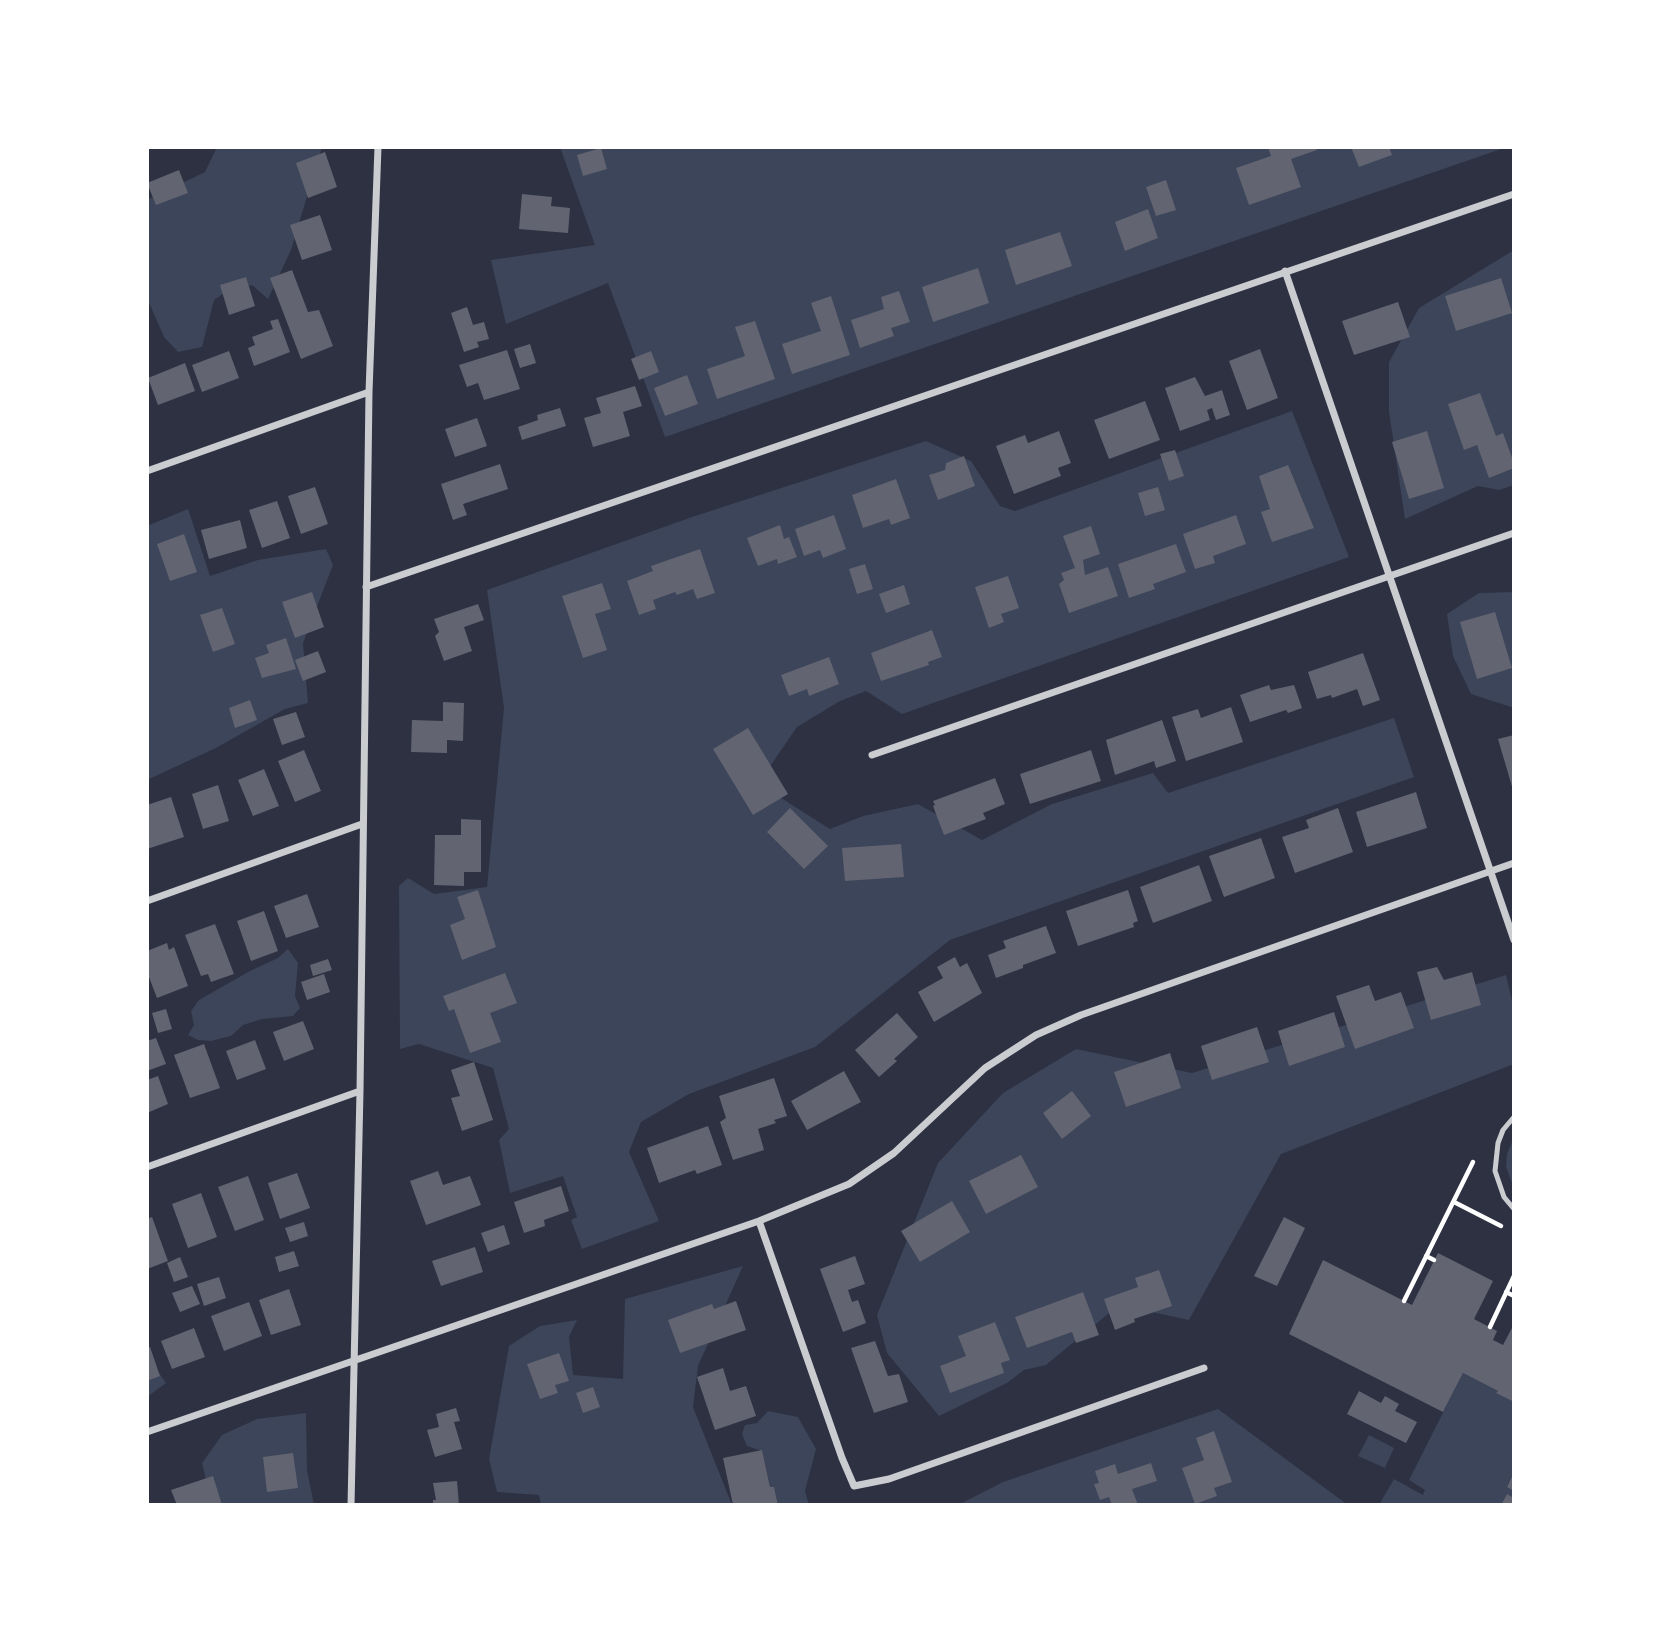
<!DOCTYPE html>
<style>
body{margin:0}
#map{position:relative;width:1661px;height:1652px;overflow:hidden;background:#2d3142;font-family:"Fira Sans",sans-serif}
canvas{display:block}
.frame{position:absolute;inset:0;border:149px solid #fff;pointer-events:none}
</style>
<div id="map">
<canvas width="1661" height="1652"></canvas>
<div class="frame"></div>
</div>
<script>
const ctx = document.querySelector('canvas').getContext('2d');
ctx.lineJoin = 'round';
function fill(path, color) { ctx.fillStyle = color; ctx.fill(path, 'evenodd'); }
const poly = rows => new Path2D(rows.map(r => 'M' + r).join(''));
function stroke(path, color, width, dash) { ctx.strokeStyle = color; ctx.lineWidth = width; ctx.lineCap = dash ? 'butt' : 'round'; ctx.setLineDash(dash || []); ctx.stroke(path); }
const green = poly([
 [217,147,322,147,291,250,268,299,252,285,224,293,214,300,202,347,178,352,164,337,147,298,147,200,205,172],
 [560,147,1507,147,665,437,608,283,506,324,491,260,595,245],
 [1514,250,1514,485,1499,490,1478,486,1405,519,1389,412,1389,362,1419,308],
 [1292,411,1349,557,902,714,866,691,840,701,797,727,771,765,775,794,830,829,863,816,918,804,982,840,1052,804,1153,773,1168,793,1394,718,1414,777,950,940,815,1047,689,1094,641,1122,629,1152,659,1221,582,1249,571,1220,577,1217,563,1176,510,1193,499,1140,509,1129,493,1068,419,1044,400,1049,399,886,408,878,434,894,487,887,504,708,487,590,692,517,926,441,971,461,1000,506,1015,511],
 [188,509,210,576,258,560,326,549,333,565,303,643,308,703,285,709,216,748,147,780,147,526],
 [1514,592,1514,708,1471,694,1453,656,1447,614,1479,593],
 [288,949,298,963,295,996,300,1008,293,1016,262,1019,243,1025,231,1036,211,1041,198,1040,188,1035,194,1025,191,1011,199,1000,250,971,278,958],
 [1506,975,1514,1009,1514,1064,1281,1154,1189,1320,1119,1305,1046,1365,1024,1370,1007,1383,939,1416,887,1353,877,1315,938,1163,1003,1093,1076,1049,1192,1073],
 [1514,1137,1514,1189,1506,1167,1507,1154],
 [743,1266,698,1366,693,1407,732,1505,541,1505,539,1495,497,1492,489,1459,509,1346,540,1326,577,1320,569,1337,573,1375,623,1379,625,1299],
 [147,1356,166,1383,147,1397],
 [1463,1373,1498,1391,1497,1393,1514,1402,1514,1472,1507,1486,1514,1491,1514,1498,1507,1494,1501,1505,1380,1503,1394,1479,1423,1495,1425,1490,1409,1480],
 [1218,1409,1348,1505,958,1505,1003,1482],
 [768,1411,798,1417,816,1449,805,1491,809,1505,778,1505,774,1487,770,1487,762,1451,747,1446,742,1434,745,1425,757,1423],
 [306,1413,307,1470,314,1505,212,1505,202,1463,222,1435,257,1419],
 [1369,1435,1394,1448,1385,1468,1358,1456]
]);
const building = poly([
 [1268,147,1316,147,1317,150,1291,159,1301,187,1249,205,1236,168,1271,156],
 [1351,147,1389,147,1392,155,1359,167],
 [601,148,607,169,583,176,577,155],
 [325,152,337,187,308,198,296,163],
 [179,170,188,193,156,205,147,183],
 [1166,180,1176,210,1156,216,1146,187],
 [522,194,552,197,551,206,570,208,568,233,519,229],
 [1148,209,1158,238,1125,251,1115,222],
 [320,215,332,250,302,260,290,225],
 [1060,232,1072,266,1016,285,1005,250],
 [978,268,989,303,933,322,922,287],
 [292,270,308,312,319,310,333,346,301,359,270,278],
 [246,277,255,306,229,315,220,285],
 [1501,278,1512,313,1456,331,1445,296],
 [899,291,910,322,891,328,894,336,860,348,851,320,884,309,881,297],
 [831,296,850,355,792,374,782,344,821,331,811,303],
 [1398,302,1410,337,1354,355,1342,321],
 [467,307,473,325,484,322,489,339,477,342,479,347,464,352,451,313],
 [278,319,290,352,254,366,248,348,255,345,252,337,273,329,270,321],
 [755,321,775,379,717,399,707,369,745,356,735,327],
 [530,344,536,363,520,368,514,349],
 [1260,349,1278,398,1247,410,1229,361],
 [507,350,520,389,484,400,478,383,467,387,459,365],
 [229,351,239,378,202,392,192,365],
 [651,351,659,372,639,380,631,359],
 [185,363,195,391,158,405,148,378],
 [687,375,698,404,665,416,654,388],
 [1195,377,1205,396,1222,390,1230,415,1216,420,1212,408,1207,410,1210,420,1180,431,1165,388],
 [635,386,642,406,623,412,630,436,593,447,584,418,601,413,596,398],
 [1480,393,1496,436,1503,433,1514,463,1514,468,1489,478,1477,445,1464,450,1448,404],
 [1145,401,1160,440,1109,459,1094,420],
 [560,408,566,426,522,440,518,427,538,420,537,415],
 [477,418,487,446,455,457,445,429],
 [1059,431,1071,463,1058,468,1061,476,1014,494,996,446,1025,435,1028,443],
 [1427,431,1444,488,1409,499,1392,442],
 [1175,450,1184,476,1169,481,1160,454],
 [964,456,975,486,938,500,929,475,945,470,946,463],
 [500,464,508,489,463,504,467,515,453,520,441,484],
 [1288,465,1314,528,1272,542,1261,512,1270,509,1259,476],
 [896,479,910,518,891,525,889,519,863,528,852,495],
 [315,487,328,524,301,534,288,496],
 [1158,487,1165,510,1145,516,1138,493],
 [277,501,290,538,262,548,249,510],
 [834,515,846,549,823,558,820,550,804,556,795,529],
 [1236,515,1246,544,1213,556,1215,563,1195,569,1183,534],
 [240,520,247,548,209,559,201,530],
 [780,525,784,539,789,537,797,557,778,564,777,559,758,566,747,538],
 [1091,526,1100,554,1083,560,1085,575,1108,567,1118,596,1069,613,1059,584,1064,580,1061,573,1075,568,1063,536],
 [184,534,197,572,170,581,157,544],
 [1176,544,1186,572,1153,584,1155,589,1129,598,1118,564],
 [700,549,715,593,697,599,693,589,677,595,675,592,653,600,656,609,639,615,627,581,653,571,651,566],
 [865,564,873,589,857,594,849,569],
 [1008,576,1019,608,1001,614,1004,622,989,628,975,587],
 [602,583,611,609,595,614,607,650,583,658,562,596],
 [904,585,910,604,886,613,879,594],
 [312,592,324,627,295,638,282,602],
 [478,604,484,620,464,627,472,651,444,661,435,636,439,632,434,619],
 [222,608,235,644,213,652,200,615],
 [1495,612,1512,668,1477,679,1460,622],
 [932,630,942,657,928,662,929,665,881,681,871,653],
 [286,638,296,669,262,678,255,658,269,653,266,645],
 [318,651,326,672,303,681,295,660],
 [1363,653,1380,700,1363,706,1357,689,1332,698,1331,695,1317,699,1308,672],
 [829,657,839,684,809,696,807,689,789,696,781,675],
 [1269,685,1271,690,1294,685,1302,708,1288,713,1286,710,1250,722,1240,695],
 [250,700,257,720,235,728,229,708],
 [443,702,464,703,463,741,447,740,447,753,411,752,412,720,443,721],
 [1231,707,1243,742,1186,761,1172,717,1198,709,1201,718],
 [296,712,305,737,282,745,273,719],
 [1162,720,1176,761,1156,768,1154,761,1115,775,1106,740],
 [748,728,788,794,753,815,713,749],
 [1514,735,1514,790,1513,790,1498,739],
 [304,750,321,791,295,802,278,761],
 [1091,750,1101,781,1030,804,1020,774],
 [264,769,279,806,253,816,238,780],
 [995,778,1005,804,983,813,986,819,944,835,933,806,935,805,933,801],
 [218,785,229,821,203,829,192,794],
 [1416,792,1427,828,1367,847,1356,812],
 [171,797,184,837,147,849,147,805],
 [790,808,828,846,804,869,767,832],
 [1338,808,1353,852,1295,873,1282,837,1309,828,1306,820],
 [461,819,481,820,481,872,464,872,464,886,434,885,435,835,461,835],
 [1261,838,1275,878,1224,897,1209,856],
 [901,844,904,877,845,881,842,848],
 [1199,865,1212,901,1153,923,1140,887],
 [478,890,496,947,462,960,450,925,465,919,457,897],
 [1128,890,1138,921,1133,923,1134,927,1078,946,1066,911],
 [307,894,319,927,286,938,274,906],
 [264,911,278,951,251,961,237,921],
 [215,924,234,974,211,982,208,974,201,976,185,935],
 [1046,926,1056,953,1023,965,1023,968,996,978,988,955,1006,948,1003,941],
 [167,943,169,950,174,947,188,986,157,998,147,972,147,951],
 [955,957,960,967,967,963,982,993,934,1022,918,992,943,978,937,967],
 [328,959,332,970,313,976,310,965],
 [1437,967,1444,980,1472,972,1481,1005,1431,1020,1417,972],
 [505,973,517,1003,490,1013,501,1042,470,1053,454,1009,449,1011,443,996],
 [324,974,330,992,307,1000,301,982],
 [1369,985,1375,1001,1401,992,1414,1028,1355,1049,1336,996],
 [166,1009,172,1029,158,1033,152,1013],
 [1334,1012,1345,1047,1289,1066,1278,1031],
 [897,1013,918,1037,894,1059,897,1061,879,1077,855,1050],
 [303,1021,314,1049,284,1061,273,1032],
 [1257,1027,1269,1062,1212,1080,1201,1046],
 [156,1038,166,1064,147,1071,147,1041],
 [255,1040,266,1069,237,1080,226,1051],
 [204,1044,220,1088,190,1098,174,1055],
 [1170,1053,1181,1088,1126,1107,1114,1072],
 [474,1062,493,1120,462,1131,451,1098,460,1096,451,1070],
 [844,1071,861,1102,807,1130,791,1101],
 [158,1076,168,1104,147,1113,147,1080],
 [774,1078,787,1116,774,1120,776,1123,758,1129,764,1150,733,1160,720,1122,726,1118,719,1096],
 [1072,1091,1091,1116,1062,1139,1043,1113],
 [708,1126,722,1165,697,1174,695,1170,659,1183,647,1148],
 [1021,1155,1038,1187,986,1214,969,1181],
 [438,1171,443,1185,470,1176,481,1205,426,1225,410,1181],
 [297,1173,310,1208,280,1219,268,1183],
 [248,1176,264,1220,235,1231,218,1187],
 [561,1186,569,1211,544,1220,545,1226,524,1233,514,1202],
 [201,1193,217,1237,188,1248,172,1204],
 [952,1201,970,1232,920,1262,901,1231],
 [152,1217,168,1261,147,1269,147,1219],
 [1284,1217,1305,1228,1277,1286,1254,1276],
 [304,1222,308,1236,290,1242,285,1228],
 [504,1225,510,1244,488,1252,481,1233],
 [475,1247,483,1272,441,1286,432,1261],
 [294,1251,299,1266,279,1272,275,1257],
 [1438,1253,1493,1281,1474,1319,1497,1331,1493,1340,1503,1345,1514,1324,1514,1402,1496,1393,1498,1391,1463,1373,1443,1412,1289,1334,1323,1260,1412,1305],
 [855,1256,865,1284,848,1290,852,1302,858,1300,866,1323,843,1332,820,1269],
 [180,1257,188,1277,174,1282,167,1263],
 [1159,1270,1172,1306,1134,1319,1135,1322,1115,1330,1104,1299,1138,1287,1135,1278],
 [219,1277,226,1298,204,1306,197,1284],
 [192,1286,200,1304,180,1312,172,1293],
 [289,1289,301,1325,271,1335,259,1300],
 [1083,1292,1099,1335,1076,1343,1072,1332,1027,1348,1015,1317],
 [736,1301,746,1330,680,1353,668,1320,712,1304,714,1309],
 [249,1302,262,1336,224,1351,211,1316],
 [995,1322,1010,1360,1001,1363,1004,1373,950,1393,940,1366,966,1356,958,1336],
 [194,1328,205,1357,172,1369,161,1341],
 [875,1341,888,1376,899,1374,908,1402,874,1413,851,1348],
 [150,1347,160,1376,147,1381,147,1348],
 [559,1353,569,1381,555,1385,558,1393,540,1399,527,1364],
 [723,1368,730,1391,746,1386,756,1416,715,1430,697,1377],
 [593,1387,600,1407,583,1413,576,1393],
 [1359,1391,1381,1403,1385,1396,1399,1404,1395,1411,1417,1422,1406,1443,1347,1414],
 [456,1408,460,1421,454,1422,462,1449,435,1457,427,1430,439,1427,436,1414],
 [1214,1431,1232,1482,1214,1488,1217,1496,1195,1504,1182,1468,1204,1460,1196,1438],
 [762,1450,770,1487,774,1487,778,1505,733,1505,723,1458],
 [293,1453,298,1488,267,1492,263,1457],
 [1151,1463,1157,1481,1132,1489,1138,1505,1112,1505,1109,1497,1100,1500,1094,1484,1099,1483,1095,1471,1115,1464,1118,1474],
 [1514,1472,1514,1491,1507,1487],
 [213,1476,222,1505,177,1505,171,1490],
 [457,1481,459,1505,433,1505,433,1500,436,1500,433,1483],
 [1507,1494,1514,1498,1514,1505,1501,1505]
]);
const path = poly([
 [1454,1202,1501,1226],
 [1426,1256,1434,1260],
 [1506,1292,1514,1296],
 [1404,1301,1473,1162],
 [1490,1327,1514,1276]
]);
const service = poly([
 [1514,1117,1503,1130,1498,1143,1495,1171,1504,1197,1514,1209]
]);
const minor = poly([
 [1285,271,1514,940],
 [147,471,369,392],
 [366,587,1514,194],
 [872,755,1514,533],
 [147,901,362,824],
 [147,1167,360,1091],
 [759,1221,842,1458,854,1486,889,1479,1204,1368],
 [147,1432,759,1221,849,1184,894,1153,985,1068,1036,1035,1081,1015,1514,863],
 [351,1505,360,1091,369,392,378,147]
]);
fill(green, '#3c4559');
fill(building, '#626471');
stroke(path, '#fff', 4.5);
stroke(service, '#caccd0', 5);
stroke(minor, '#caccd0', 7);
</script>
